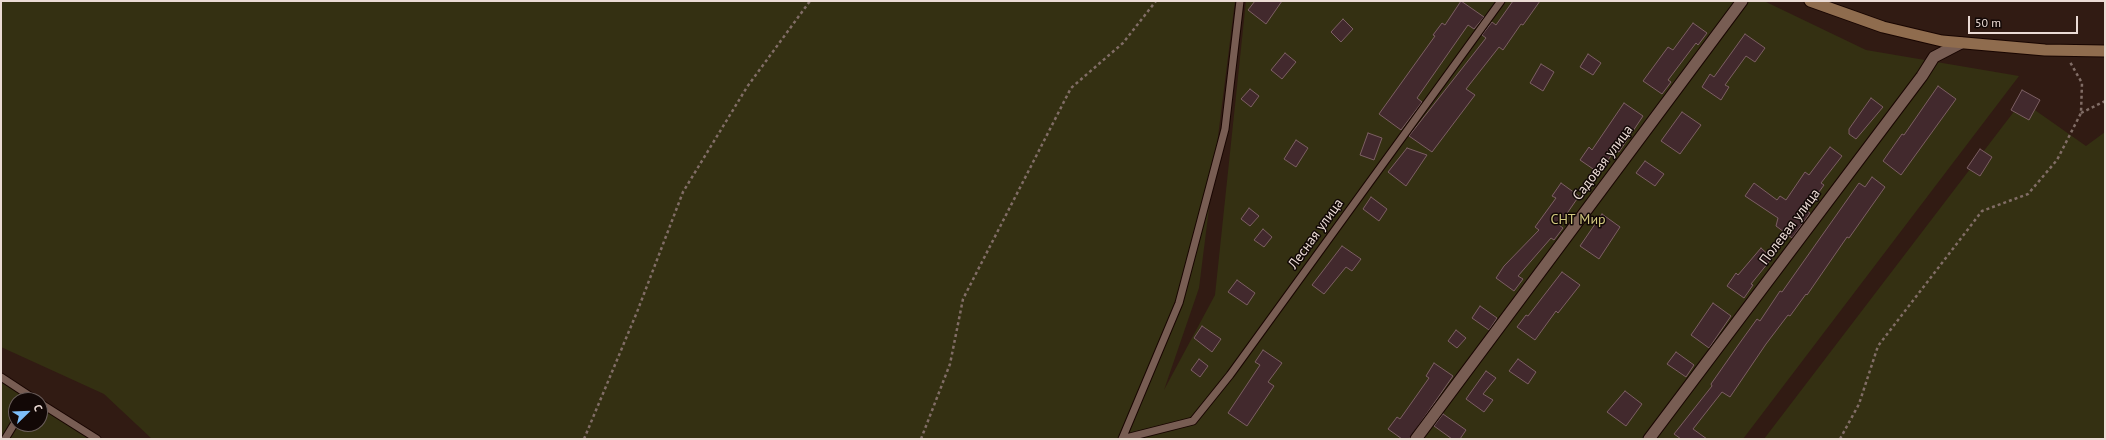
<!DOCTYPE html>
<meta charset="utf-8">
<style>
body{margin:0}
#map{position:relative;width:2106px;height:440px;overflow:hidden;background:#311b13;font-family:"PT Sans",sans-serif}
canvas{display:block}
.frame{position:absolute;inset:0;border:2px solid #ebdbd5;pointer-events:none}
.north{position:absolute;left:8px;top:392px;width:40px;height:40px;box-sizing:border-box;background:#120806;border:1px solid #695c59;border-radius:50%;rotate:67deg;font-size:11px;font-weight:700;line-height:16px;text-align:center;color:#ebdbd5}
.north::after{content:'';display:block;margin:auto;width:14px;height:18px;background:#7cbef9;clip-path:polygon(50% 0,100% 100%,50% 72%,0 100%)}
.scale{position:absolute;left:1968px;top:16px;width:110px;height:18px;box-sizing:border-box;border:2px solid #ebdbd5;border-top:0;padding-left:5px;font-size:12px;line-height:14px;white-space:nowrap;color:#ebdbd5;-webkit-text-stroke:3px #120806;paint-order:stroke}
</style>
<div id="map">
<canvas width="2106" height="440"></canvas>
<div class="frame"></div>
<div class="north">С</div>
<div class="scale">50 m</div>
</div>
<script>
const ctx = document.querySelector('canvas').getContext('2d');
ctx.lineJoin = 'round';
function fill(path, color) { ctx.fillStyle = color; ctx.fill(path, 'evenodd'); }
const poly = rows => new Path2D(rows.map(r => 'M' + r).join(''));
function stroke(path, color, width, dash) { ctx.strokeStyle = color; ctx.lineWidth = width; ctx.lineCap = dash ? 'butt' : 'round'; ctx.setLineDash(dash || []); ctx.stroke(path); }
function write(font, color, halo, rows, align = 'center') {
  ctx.font = font + ' "PT Sans",sans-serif'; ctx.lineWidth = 3; ctx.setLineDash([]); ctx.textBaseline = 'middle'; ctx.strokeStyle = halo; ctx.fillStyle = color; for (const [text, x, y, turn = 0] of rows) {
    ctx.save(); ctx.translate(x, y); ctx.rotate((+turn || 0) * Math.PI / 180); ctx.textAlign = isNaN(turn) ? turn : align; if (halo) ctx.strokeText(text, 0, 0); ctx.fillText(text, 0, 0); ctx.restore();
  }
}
const green = poly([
 [1,1,1235,1,1199,288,1164,390,1215,295,1246,1,1764,1,1866,50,2019,76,1743,439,152,439,104,394,1,347],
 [2022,101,2086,146,2105,132,2105,439,1764,439],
 [1,376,37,400,16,400,16,424,40,424,40,402,95,439,1,439]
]);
const building = poly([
 [1255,1,1282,1,1266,24,1248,10,1255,1],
 [1461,1,1484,17,1474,29,1468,25,1417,98,1422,102,1401,130,1379,114,1435,36,1433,35,1442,23,1445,25,1461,1],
 [1513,1,1540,1,1523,25,1521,24,1503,50,1499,47,1466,89,1475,95,1432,152,1409,136,1486,38,1482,35,1492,22,1496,25,1513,1],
 [1343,19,1353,29,1341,42,1331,32,1343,19],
 [1693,23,1707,33,1698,45,1696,43,1668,80,1671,82,1662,94,1643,81,1668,47,1673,50,1693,23],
 [1745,34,1765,48,1755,62,1746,56,1725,85,1729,87,1721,100,1702,87,1710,74,1714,77,1745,34],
 [1285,53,1296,62,1282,79,1271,70,1285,53],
 [1588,54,1601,63,1593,75,1580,67,1588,54],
 [1541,64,1554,72,1543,91,1530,83,1541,64],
 [1938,86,1956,99,1901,175,1883,161,1902,134,1904,135,1938,86],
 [1250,89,1259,96,1251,107,1241,99,1250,89],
 [2022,90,2040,100,2029,120,2011,110,2022,90],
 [1871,98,1883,107,1856,139,1849,134,1849,129,1871,98],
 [1624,103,1643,116,1619,152,1615,150,1599,173,1580,160,1589,147,1592,150,1624,103],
 [1682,112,1701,125,1680,154,1661,141,1682,112],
 [1368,133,1382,138,1374,160,1360,155,1368,133],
 [1296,140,1308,148,1296,167,1284,159,1296,140],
 [1830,147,1842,156,1821,183,1824,185,1806,210,1810,213,1792,238,1776,226,1778,218,1745,196,1754,183,1777,200,1780,196,1786,200,1805,172,1809,175,1830,147],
 [1407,148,1427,155,1406,186,1388,172,1407,148],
 [1980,149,1992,157,1980,176,1967,168,1980,149],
 [1645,161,1664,174,1655,186,1636,173,1645,161],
 [1872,177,1885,187,1849,238,1847,237,1807,295,1806,294,1790,316,1788,315,1766,344,1730,397,1722,392,1693,429,1707,439,1681,439,1674,434,1712,386,1711,384,1739,344,1757,319,1760,321,1780,291,1782,292,1859,183,1865,187,1872,177],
 [1561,183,1579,196,1559,225,1563,228,1554,240,1551,238,1518,276,1523,279,1514,291,1496,278,1504,266,1539,230,1535,227,1556,198,1552,196,1561,183],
 [1371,197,1387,209,1379,221,1363,209,1371,197],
 [1249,208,1259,216,1250,226,1241,219,1249,208],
 [1602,214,1620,227,1599,259,1580,246,1602,214],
 [1263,229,1272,237,1264,247,1254,240,1263,229],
 [1342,246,1361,259,1352,271,1346,267,1324,294,1312,285,1342,246],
 [1761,248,1772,258,1751,284,1753,285,1744,298,1727,286,1736,273,1738,275,1761,248],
 [1562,272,1580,285,1558,313,1556,311,1535,340,1517,327,1526,315,1528,316,1562,272],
 [1237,280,1255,293,1247,305,1228,292,1237,280],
 [1713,303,1731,316,1709,348,1691,335,1713,303],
 [1480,306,1497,318,1489,330,1472,318,1480,306],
 [1202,326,1221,339,1212,352,1194,338,1202,326],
 [1456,330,1466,338,1457,348,1448,341,1456,330],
 [1263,350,1282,363,1268,382,1274,386,1247,426,1228,413,1260,365,1255,362,1263,350],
 [1676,352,1694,365,1686,377,1667,364,1676,352],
 [1199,359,1208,366,1200,377,1191,370,1199,359],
 [1518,359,1536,372,1528,384,1509,371,1518,359],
 [1434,363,1453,376,1409,439,1402,439,1388,429,1397,417,1400,419,1429,378,1426,376,1434,363],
 [1486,371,1496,378,1483,394,1493,400,1484,412,1466,399,1486,371],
 [1625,391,1642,404,1626,426,1607,412,1625,391],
 [1443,414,1466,430,1460,439,1452,439,1434,426,1443,414]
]);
const path = poly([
 [2081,113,2105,101],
 [584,439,637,312,683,192,747,87,810,1],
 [921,439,950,364,963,299,1071,88,1123,43,1156,1],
 [1840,439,1859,404,1878,346,1982,211,2028,194,2057,160,2081,113,2082,83,2070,62]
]);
const service = poly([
 [1,377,36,400],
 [40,403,97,439],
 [5,439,16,421],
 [1122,439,1193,421,1230,375,1501,1],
 [1122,439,1179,303,1225,129,1240,1]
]);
const minor = poly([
 [1416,439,1742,1],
 [1649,439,1922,76,1934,57,1961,43]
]);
const secondary = poly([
 [1810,1,1883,27,1942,41,2045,50,2105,51]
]);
const streetNames = [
 ["Садовая улица",1603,163,-53],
 ["Полевая улица",1790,227,-53],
 ["Лесная улица",1316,234,-54]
];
const parkNames = [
 ["СНТ Мир",1578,220]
];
fill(green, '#343012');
fill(building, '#42292d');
stroke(building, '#7c5f63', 1);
stroke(service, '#180501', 9);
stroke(minor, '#180501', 13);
stroke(secondary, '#180501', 13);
stroke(path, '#816d66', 2.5, [3, 3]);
stroke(service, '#785d53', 7);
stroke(minor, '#785d53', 11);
stroke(secondary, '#8f6c4e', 11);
write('14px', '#ebdbd5', '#120806', streetNames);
write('14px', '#d2c87f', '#120806', parkNames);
</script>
